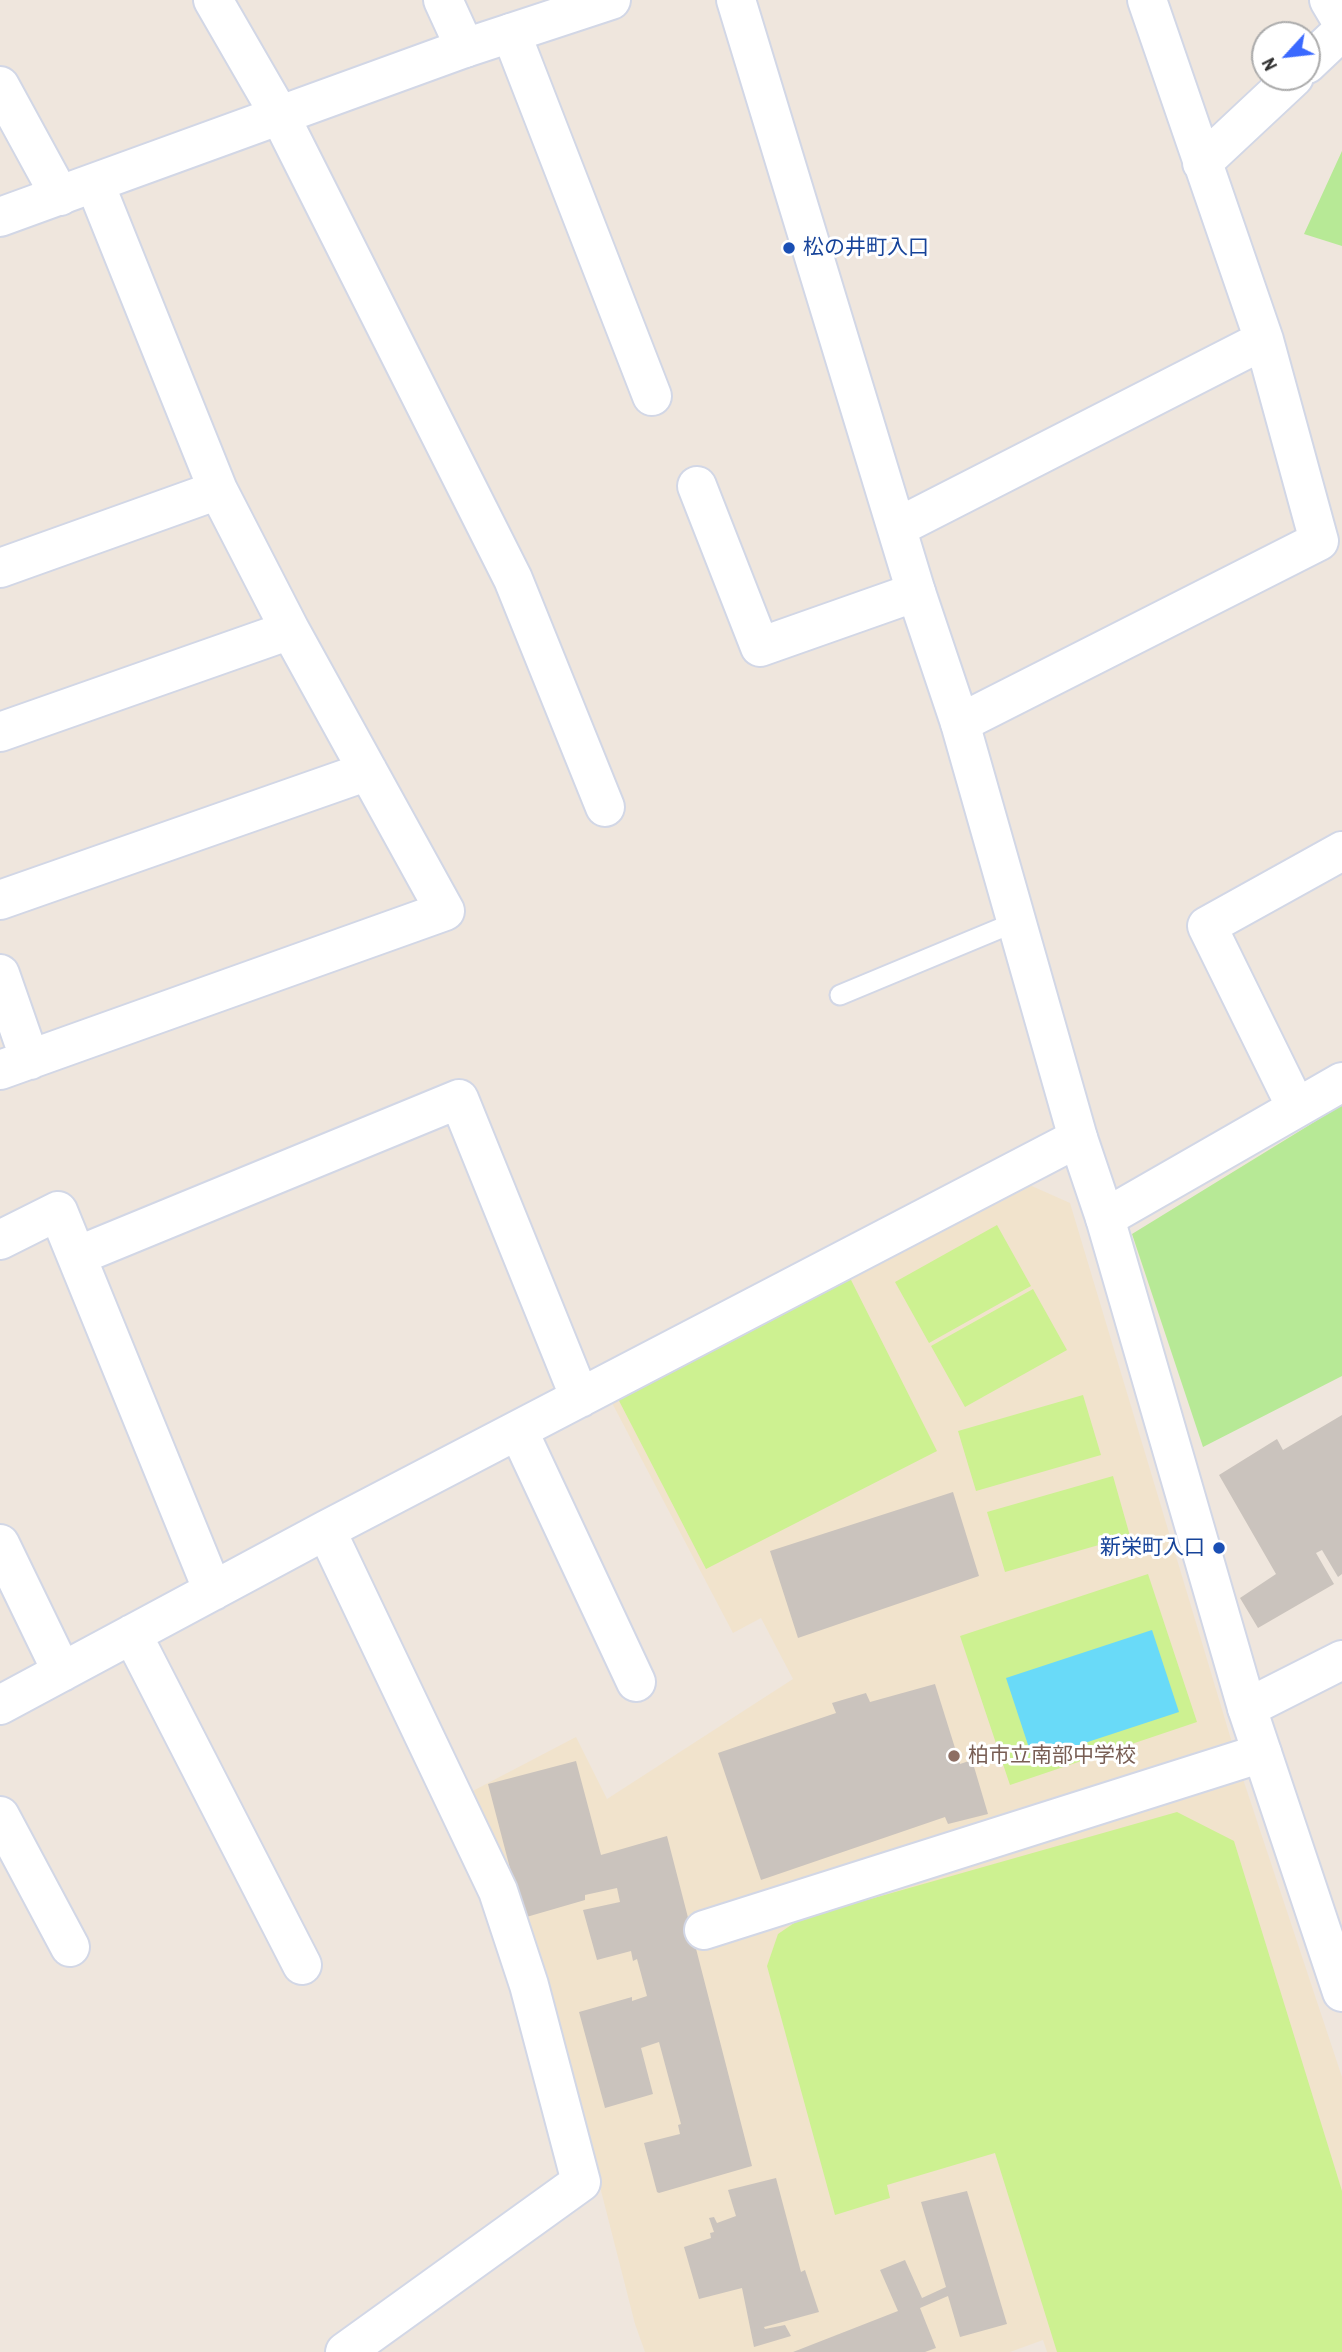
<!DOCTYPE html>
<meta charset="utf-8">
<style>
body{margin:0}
#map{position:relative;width:1342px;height:2352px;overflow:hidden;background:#efe6dd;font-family:"Archivo Narrow",sans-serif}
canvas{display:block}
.north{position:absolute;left:1251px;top:21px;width:70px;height:70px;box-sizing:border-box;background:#fff;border:2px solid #ababab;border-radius:50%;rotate:243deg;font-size:19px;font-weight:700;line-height:28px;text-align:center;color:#2c2c2c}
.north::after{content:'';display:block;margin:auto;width:24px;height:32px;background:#3a69ff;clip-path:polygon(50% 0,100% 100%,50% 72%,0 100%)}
</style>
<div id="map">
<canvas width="1342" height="2352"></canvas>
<div class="north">N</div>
</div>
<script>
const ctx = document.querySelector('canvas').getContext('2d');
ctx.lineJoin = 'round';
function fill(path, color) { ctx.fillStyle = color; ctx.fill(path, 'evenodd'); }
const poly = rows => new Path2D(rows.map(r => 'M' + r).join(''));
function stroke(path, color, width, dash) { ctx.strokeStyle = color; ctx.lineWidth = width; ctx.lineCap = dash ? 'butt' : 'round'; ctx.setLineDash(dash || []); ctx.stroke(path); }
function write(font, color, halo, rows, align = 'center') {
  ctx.font = font + ' "Archivo Narrow","Noto Sans JP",sans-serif'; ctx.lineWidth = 6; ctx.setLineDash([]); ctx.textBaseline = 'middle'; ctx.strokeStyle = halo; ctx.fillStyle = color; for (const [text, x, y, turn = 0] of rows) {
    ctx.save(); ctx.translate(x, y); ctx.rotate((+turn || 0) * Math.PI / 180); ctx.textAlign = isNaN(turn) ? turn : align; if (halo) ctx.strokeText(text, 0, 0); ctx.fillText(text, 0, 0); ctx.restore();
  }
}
const education = poly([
 [1025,1183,1070,1203,1242,1776,1342,2077,1342,2352,1047,2352,1043,2340,1010,2352,645,2352,635,2324,546,1975,467,1794,576,1737,607,1799,793,1679,761,1618,733,1633,611,1401]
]);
const green = poly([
 [1342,151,1342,246,1304,234],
 [1342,1105,1342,1376,1203,1447,1132,1234]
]);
const pitch = poly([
 [997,1225,1031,1286,929,1343,895,1282],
 [848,1274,937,1451,706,1569,615,1393],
 [1033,1289,1067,1350,965,1407,931,1346],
 [1083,1395,1101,1455,976,1491,958,1431],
 [1113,1476,1130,1536,1005,1572,987,1512],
 [1148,1574,1197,1722,1010,1785,960,1636],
 [1177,1812,1234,1841,1342,2191,1342,2352,1057,2352,995,2153,887,2185,890,2198,835,2215,767,1966,778,1934,800,1919]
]);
const water = poly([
 [1152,1630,1179,1712,1033,1760,1006,1678]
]);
const building = poly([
 [1342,1415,1342,1574,1338,1577,1322,1550,1316,1553,1334,1584,1258,1628,1240,1598,1276,1574,1219,1475,1277,1439,1283,1450],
 [953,1492,979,1576,798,1638,770,1551],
 [935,1684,960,1764,972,1760,988,1814,948,1824,945,1817,761,1880,718,1753,836,1713,832,1703,866,1693,870,1702],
 [576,1761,601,1855,667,1836,752,2166,659,2193,657,2192,644,2143,680,2134,678,2125,681,2124,659,2042,641,2048,653,2094,605,2108,579,2012,632,1997,632,2001,647,1996,637,1959,633,1961,631,1951,597,1960,583,1910,620,1902,617,1888,585,1895,585,1900,523,1918,488,1784],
 [776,2178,801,2272,805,2270,819,2312,764,2327,765,2329,785,2325,791,2336,754,2347,742,2288,699,2299,684,2247,711,2238,710,2233,714,2232,709,2218,714,2217,717,2223,736,2216,728,2190],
 [967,2191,1007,2324,960,2337,948,2296,920,2308,936,2348,925,2352,793,2352,898,2311,880,2270,905,2260,922,2298,946,2287,921,2202]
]);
const service = poly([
 [840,995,1018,921]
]);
const minor = poly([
 [213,0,280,116,513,579,605,807],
 [443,0,465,48],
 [1329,0,1342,22],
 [511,33,652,396],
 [1307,64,1342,31],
 [0,86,60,196],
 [1202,163,1294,77],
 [697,486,760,647,916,592],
 [898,527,1264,340],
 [0,568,218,490],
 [960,723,1319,541,1264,340,1147,0],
 [0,732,290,630],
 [0,900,368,771],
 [0,974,30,1060],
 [0,1070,445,911,290,630,218,490,95,184],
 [1296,1107,1207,926,1342,851],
 [1105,1218,1342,1082],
 [0,1240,58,1211,213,1591],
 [77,1256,459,1099,580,1398],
 [518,1430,636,1682],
 [326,1530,498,1891,529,1985,581,2182,345,2352],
 [0,1544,62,1672],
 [132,1634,302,1965],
 [0,1705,326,1530,1078,1138],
 [1247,1708,1342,1660],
 [0,1816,70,1947],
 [704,1930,1262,1753]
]);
const tertiary = poly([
 [736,0,916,592,960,723,1078,1138,1105,1218,1247,1708,1342,1992],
 [0,217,465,48,611,0]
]);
const markers = [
 [789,248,7,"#1a4fb4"],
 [1219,1548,7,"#1a4fb4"],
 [954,1756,7,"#8d6e63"]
];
const transitNames = [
 ["松の井町入口",803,248],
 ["新栄町入口",1205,1548,"right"]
];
const educationNames = [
 ["柏市立南部中学校",968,1756]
];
fill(education, '#f1e3cc');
fill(green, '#b7e996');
fill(pitch, '#cdf191');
fill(water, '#69daf8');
fill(building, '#cac3bd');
stroke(service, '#d2d7e6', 23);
stroke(minor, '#d2d7e6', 42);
stroke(tertiary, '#d2d7e6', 42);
stroke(service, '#fff', 19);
stroke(minor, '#fff', 38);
stroke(tertiary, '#fff', 38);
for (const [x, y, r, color] of markers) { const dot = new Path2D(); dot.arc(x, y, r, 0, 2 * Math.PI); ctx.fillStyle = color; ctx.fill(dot); stroke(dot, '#fff', 2.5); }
write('21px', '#164399', '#fff', transitNames, 'left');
write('21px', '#785e54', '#fff', educationNames, 'left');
</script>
